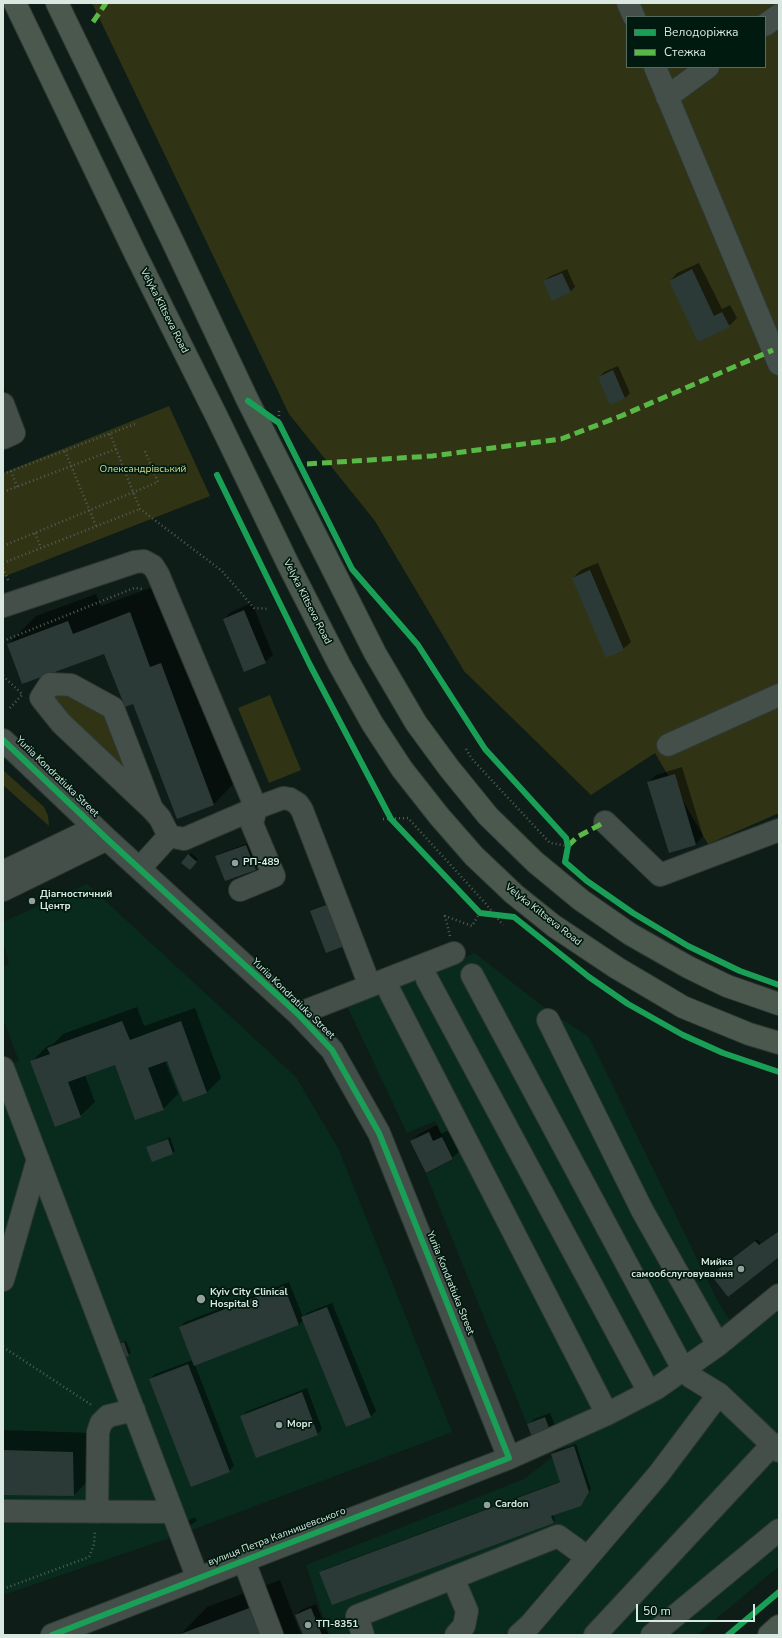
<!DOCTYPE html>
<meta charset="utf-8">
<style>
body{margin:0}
#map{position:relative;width:782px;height:1638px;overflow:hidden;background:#0e1d17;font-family:"Nunito Sans",sans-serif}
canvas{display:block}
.frame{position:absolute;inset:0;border:4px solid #d9e9e1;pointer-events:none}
.legend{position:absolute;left:626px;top:16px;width:140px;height:52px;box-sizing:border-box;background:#011a0f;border:1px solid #576d63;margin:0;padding:5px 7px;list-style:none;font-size:12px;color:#d9e9e1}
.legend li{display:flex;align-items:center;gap:8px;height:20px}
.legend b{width:20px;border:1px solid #576d63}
.scale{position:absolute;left:636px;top:1604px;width:119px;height:18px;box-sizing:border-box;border:2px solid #d9e9e1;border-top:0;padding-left:5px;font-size:12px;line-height:14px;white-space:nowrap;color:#d9e9e1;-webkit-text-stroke:3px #011a0f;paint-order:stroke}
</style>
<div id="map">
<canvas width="782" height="1638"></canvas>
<div class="frame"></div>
<ul class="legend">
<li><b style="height:5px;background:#1a9f57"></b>Велодоріжка</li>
<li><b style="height:5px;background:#58b947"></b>Стежка</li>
</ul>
<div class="scale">50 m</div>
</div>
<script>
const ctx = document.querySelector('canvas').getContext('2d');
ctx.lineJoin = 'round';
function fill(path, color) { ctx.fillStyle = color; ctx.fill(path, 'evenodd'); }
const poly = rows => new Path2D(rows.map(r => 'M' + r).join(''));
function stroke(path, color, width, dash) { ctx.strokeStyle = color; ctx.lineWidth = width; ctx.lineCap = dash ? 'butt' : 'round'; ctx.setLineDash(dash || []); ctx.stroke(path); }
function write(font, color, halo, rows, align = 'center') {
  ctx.font = font + ' "Nunito Sans",sans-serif'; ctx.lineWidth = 3.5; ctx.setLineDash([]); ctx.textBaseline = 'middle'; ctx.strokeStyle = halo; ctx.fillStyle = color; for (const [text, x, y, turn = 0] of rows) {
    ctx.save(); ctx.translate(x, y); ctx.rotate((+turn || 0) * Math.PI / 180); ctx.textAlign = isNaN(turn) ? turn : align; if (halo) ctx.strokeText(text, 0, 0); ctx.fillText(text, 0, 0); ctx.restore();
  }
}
const built = poly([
 [87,884,296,1077,338,1148,452,1432,181,1534,3,1595,3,1067,19,1061,3,1019,3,967,9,964,3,941,3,922],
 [475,953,546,1009,589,1037,717,1300,734,1327,650,1382,550,1431,545,1418,527,1424,426,1174,454,1159,435,1121,407,1133,347,1006],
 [779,1300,779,1566,697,1635,329,1635,306,1565,524,1479,568,1445,691,1377]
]);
const green = poly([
 [92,3,779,3,779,813,708,844,655,753,591,795,464,671,375,521,289,414],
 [627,17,765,17,765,67,627,67],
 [169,406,210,496,3,577,3,473],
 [60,689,111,717,143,791,78,729,51,693],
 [270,695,301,770,269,783,238,708],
 [3,770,44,807,48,816,49,826,3,785]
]);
const shadow = poly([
 [699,263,722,309,730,305,737,318,729,326,699,340,670,281,677,273],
 [567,269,575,287,570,292,544,282,549,277],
 [618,366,630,393,625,398,599,377,604,372],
 [3,386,8,399,3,404],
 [598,563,631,642,623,649,573,578,581,570],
 [158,585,241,776,214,804,133,703,105,653,8,644,36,616,96,594,101,606],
 [252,603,273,655,265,662,224,619,231,612],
 [682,767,703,836,696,844,649,782,656,775],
 [248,843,257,867,255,869,216,856,219,854],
 [191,853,198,859,190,869,183,862],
 [333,901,348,942,311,911],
 [137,1007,144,1026,195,1008,221,1078,207,1092,183,1101,168,1060,165,1061,178,1094,163,1109,116,1064,85,1075,95,1102,80,1116,32,1061,46,1047,53,1044,63,1034],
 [437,1125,441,1134,449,1130,460,1151,452,1158,411,1142,419,1134],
 [170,1137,175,1151,173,1153,152,1160,147,1147],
 [779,1230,779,1255,714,1273,757,1239,761,1244],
 [289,1282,303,1317,307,1313,332,1303,376,1411,371,1416,346,1426,303,1320,299,1325,195,1365,234,1466,229,1471,150,1379,155,1374,193,1360,180,1327,185,1322],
 [126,1341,131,1353,128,1355,119,1343],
 [307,1388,322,1429,317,1434,241,1417,246,1412],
 [550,1413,555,1425,550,1430,529,1424,534,1419],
 [3,1430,92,1433,93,1476,74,1495,3,1494],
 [576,1444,591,1489,583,1502,553,1514,555,1520,553,1522,321,1572,323,1570,561,1481,552,1454,554,1452],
 [195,1517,197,1521,187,1527,185,1522],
 [280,1580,301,1635,180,1635,207,1607],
 [316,1604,329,1635,304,1635,296,1615,301,1610]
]);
const building = poly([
 [692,269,714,316,722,312,730,327,698,342,669,281],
 [562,273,571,292,552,301,543,281],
 [613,370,625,398,610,405,598,377],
 [590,570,624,650,606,658,572,578],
 [244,610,266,663,244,672,223,619],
 [130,612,150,667,161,663,214,805,177,819,133,704,125,707,104,654,22,684,7,644,68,621,73,634],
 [675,774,696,845,669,853,647,782],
 [246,845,256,870,225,881,215,856],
 [188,854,197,862,190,870,181,863],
 [331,903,347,945,326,953,310,911],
 [122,1021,130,1040,181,1021,207,1093,183,1102,167,1061,148,1068,164,1110,135,1120,115,1065,68,1082,81,1117,55,1127,30,1061,50,1054,47,1048],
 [429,1132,433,1141,442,1137,453,1159,426,1173,410,1141],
 [168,1139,173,1154,152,1162,146,1147],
 [779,1231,779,1257,728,1297,711,1275,755,1241,759,1245],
 [284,1286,299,1325,194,1366,179,1327],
 [327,1307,371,1417,346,1427,301,1317],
 [124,1342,129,1356,121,1359,116,1345],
 [188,1364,230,1472,191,1487,149,1379],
 [302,1392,318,1435,256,1458,240,1416],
 [545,1417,550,1431,532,1437,527,1424],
 [574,1446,589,1492,581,1506,551,1516,554,1523,332,1605,319,1572,560,1482,551,1454],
 [3,1450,73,1452,74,1496,3,1495],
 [252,1607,263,1635,178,1635],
 [311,1608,322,1635,303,1635,295,1615]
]);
const path = poly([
 [279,420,279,408],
 [110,434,140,509,222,571,254,608,268,609],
 [65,451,96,526],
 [11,471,17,487],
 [3,474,135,424],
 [3,492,116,449],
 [35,533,41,548],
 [3,546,158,482,145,451],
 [3,563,140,509],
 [3,568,8,580],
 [3,641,134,588,144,589],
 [3,676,23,695],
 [10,708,22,695],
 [466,749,472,759,550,843,568,846],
 [383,819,408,818,486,904,503,925],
 [450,936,445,916,472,926,478,916],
 [3,1347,93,1406],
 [3,1589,89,1557,94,1544,95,1530]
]);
const minor = poly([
 [628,3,634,17],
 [765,25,779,15],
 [655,67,779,364],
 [667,97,708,67],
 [3,404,14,433,3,438],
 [3,606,135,562,144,561,153,566,158,574,256,808,184,839,169,836],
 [3,740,107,839,298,1014,332,1050,379,1133,509,1458],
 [668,745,779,695],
 [152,809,61,723,41,698,50,684,71,685,113,708,152,809,160,818,169,836],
 [605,822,660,875,779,830],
 [140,868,169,836],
 [3,872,88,831],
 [3,890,107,839],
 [240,890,274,876,252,824,256,808,283,798,290,799,298,804,302,810,370,986],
 [472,975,683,1369,691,1377,719,1394,779,1451],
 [427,979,649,1392],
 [390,992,607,1414],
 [298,1014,454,953],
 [548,1020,642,1210,718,1345],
 [3,1068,198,1579],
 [3,1280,38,1159],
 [3,1511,172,1512],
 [97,1512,98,1432,101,1423,108,1416,134,1410],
 [244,1561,272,1635],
 [453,1578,467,1611,464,1626,456,1635],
 [52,1635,509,1458,607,1414,657,1388,718,1345,779,1295],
 [363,1635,357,1616,558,1536,587,1557],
 [519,1635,530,1625,658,1475,719,1394],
 [595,1635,773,1444],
 [652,1635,779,1530]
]);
const major = poly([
 [15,3,136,255,217,417,289,566,339,664,372,723,402,769,439,816,474,856,514,894,554,926,617,968,683,1007,749,1034,779,1043],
 [57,3,171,238,248,401,375,653,416,723,449,768,488,816,535,862,581,900,630,934,688,967,727,986,779,1004],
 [769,1635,779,1626]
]);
const quiet = poly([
 [93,22,106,3],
 [307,464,432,456,561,439,621,416,773,350],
 [568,846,577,837,605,822]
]);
const cycleway = poly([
 [248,401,279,423,352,569,418,645,485,749,566,838,568,846,565,862,587,881,633,913,688,946,740,971,779,985],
 [217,475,310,665,391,819,480,913,514,917,589,977,628,1004,683,1035,723,1053,779,1072],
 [3,740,107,839,298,1014,332,1050,379,1133,509,1458,52,1635],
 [728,1635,779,1592]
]);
const markers = [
 [235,863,4,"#92a29a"],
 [32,901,4,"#92a29a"],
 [741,1269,4,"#92a29a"],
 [201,1299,5,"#92a29a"],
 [279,1425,4,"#92a29a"],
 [487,1505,4,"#92a29a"],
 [308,1625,4,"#92a29a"]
];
const streetNames = [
 ["Velyka Kiltseva Road",164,311,63],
 ["Velyka Kiltseva Road",307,602,63],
 ["Yuriia Kondratiuka Street",57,777,44],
 ["Velyka Kiltseva Road",543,915,38],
 ["Yuriia Kondratiuka Street",293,999,44],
 ["Yuriia Kondratiuka Street",450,1283,68],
 ["вулиця Петра Калнишевського",277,1537,-21]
];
const parkNames = [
 ["Олександрівський",143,470]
];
const poiNames = [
 ["РП-489",243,863],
 ["Діагностичний",40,895],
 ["Центр",40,907],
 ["Мийка",733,1263,"right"],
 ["самообслуговування",733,1275,"right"],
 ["Kyiv City Clinical",210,1293],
 ["Hospital 8",210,1305],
 ["Морг",287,1425],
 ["Cardon",495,1505],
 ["ТП-8351",316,1625]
];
fill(built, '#092b1e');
fill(green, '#303415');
fill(shadow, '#0007');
fill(building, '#2b3a36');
stroke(minor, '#2e3833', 24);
stroke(major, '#2e3833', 24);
stroke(path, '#535e58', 2.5, [1, 3]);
stroke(minor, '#444f4a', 22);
stroke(major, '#4a584d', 22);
stroke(quiet, '#58b947', 5, [10, 5]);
stroke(cycleway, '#1a9f57', 6);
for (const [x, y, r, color] of markers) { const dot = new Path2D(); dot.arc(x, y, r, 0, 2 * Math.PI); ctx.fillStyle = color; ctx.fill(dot); stroke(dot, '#011a0f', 1.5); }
write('10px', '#d9e9e1', '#011a0f', streetNames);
write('10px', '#d4db8a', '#011a0f', parkNames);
write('bold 10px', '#d9e9e1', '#011a0f', poiNames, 'left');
</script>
